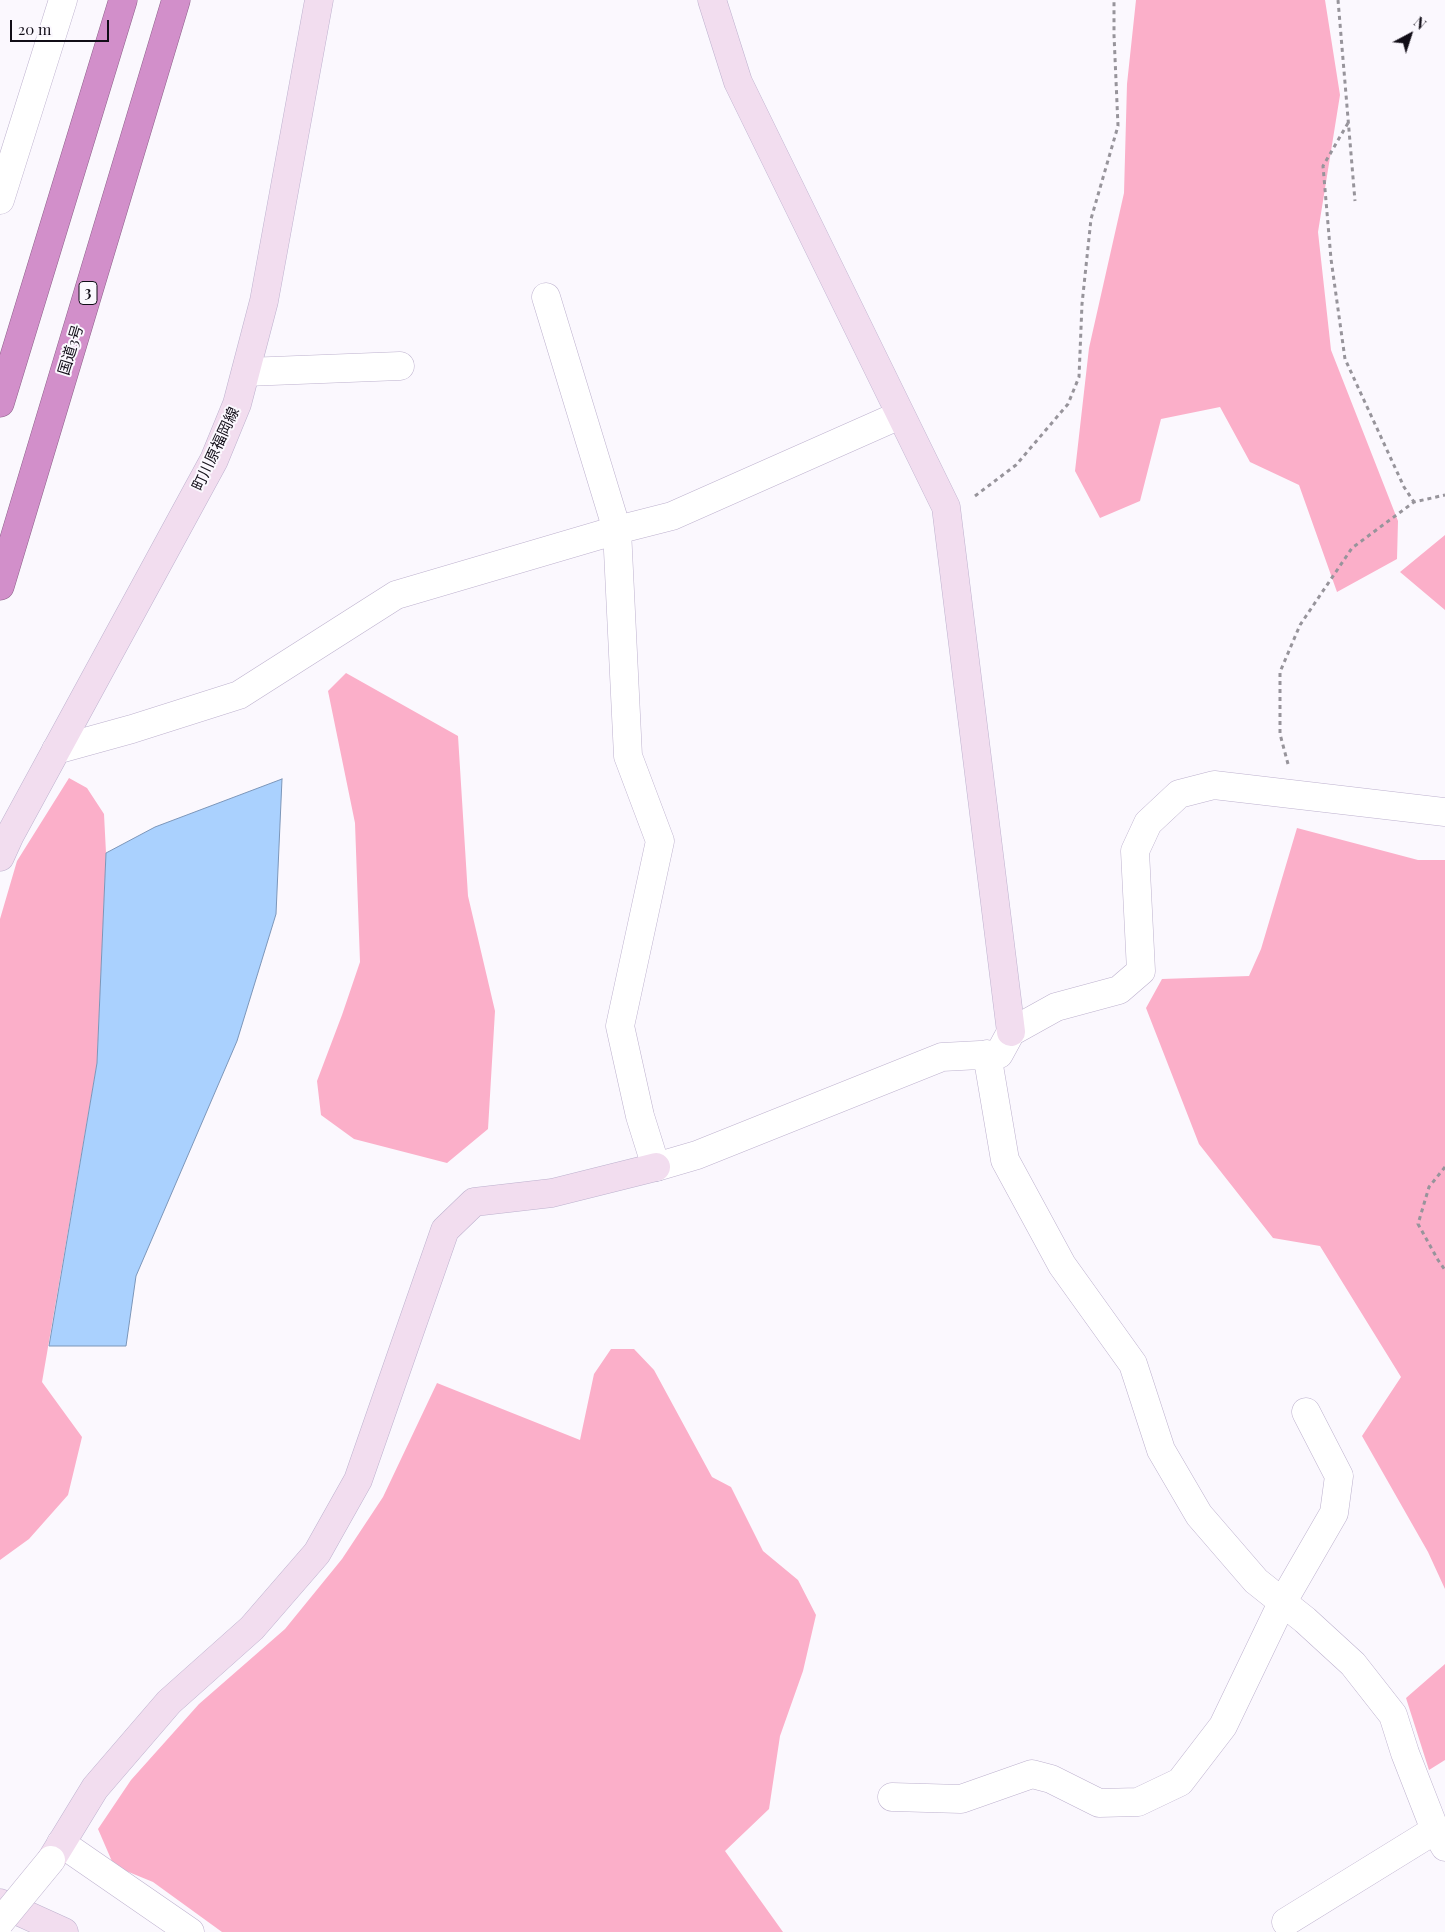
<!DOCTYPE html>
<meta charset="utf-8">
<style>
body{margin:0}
#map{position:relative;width:1445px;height:1932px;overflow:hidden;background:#fbf8fe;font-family:"Playfair Display",serif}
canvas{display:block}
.north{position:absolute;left:1385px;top:10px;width:50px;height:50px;-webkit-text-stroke:4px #fbf8fe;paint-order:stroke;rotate:40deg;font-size:14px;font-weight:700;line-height:20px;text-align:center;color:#110d17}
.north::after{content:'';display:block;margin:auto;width:18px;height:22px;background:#110d17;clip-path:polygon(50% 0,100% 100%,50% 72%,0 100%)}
.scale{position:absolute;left:10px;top:20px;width:99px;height:22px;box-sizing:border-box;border:2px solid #110d17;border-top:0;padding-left:6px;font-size:15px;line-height:18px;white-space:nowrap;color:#110d17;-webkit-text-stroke:4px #fbf8fe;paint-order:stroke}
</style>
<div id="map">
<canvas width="1445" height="1932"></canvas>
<div class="north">N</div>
<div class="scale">20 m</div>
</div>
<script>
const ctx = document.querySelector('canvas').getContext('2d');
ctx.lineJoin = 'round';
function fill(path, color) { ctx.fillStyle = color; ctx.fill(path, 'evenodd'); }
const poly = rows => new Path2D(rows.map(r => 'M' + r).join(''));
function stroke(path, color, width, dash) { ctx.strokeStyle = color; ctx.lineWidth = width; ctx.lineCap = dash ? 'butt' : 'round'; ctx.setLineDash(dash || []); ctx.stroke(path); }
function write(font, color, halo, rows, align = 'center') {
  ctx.font = font + ' "Playfair Display","Noto Sans JP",serif'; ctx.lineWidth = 4; ctx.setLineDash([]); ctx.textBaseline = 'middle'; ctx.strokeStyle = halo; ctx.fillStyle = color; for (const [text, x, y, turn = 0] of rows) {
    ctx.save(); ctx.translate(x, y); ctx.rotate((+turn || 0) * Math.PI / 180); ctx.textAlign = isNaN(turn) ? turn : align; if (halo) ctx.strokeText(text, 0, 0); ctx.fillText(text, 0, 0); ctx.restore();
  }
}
const green = poly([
 [1136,0,1325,0,1340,95,1318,232,1331,350,1398,521,1397,559,1337,592,1299,485,1250,462,1220,407,1161,419,1140,501,1100,518,1075,471,1089,348,1124,193,1127,84],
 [1445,535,1445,610,1400,572],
 [346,673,458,736,468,896,495,1011,488,1129,447,1163,354,1139,321,1115,317,1081,342,1015,360,962,355,823,328,691],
 [69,778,87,788,104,814,106,853,97,1063,42,1382,82,1437,68,1495,29,1539,0,1560,0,919,17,861],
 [1297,828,1418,860,1445,860,1445,1589,1428,1552,1362,1436,1401,1377,1320,1246,1273,1238,1199,1144,1146,1008,1162,979,1249,976,1261,949],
 [611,1349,634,1349,654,1370,712,1477,731,1487,763,1551,798,1580,816,1615,803,1671,780,1736,769,1809,725,1851,783,1932,222,1932,153,1882,114,1866,98,1829,131,1780,199,1704,285,1629,342,1559,383,1497,437,1383,580,1440,594,1374],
 [1445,1664,1445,1760,1429,1770,1406,1698]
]);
const water = poly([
 [282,779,276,914,237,1041,136,1276,126,1346,49,1346,97,1063,106,853,155,827,282,779]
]);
const path = poly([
 [1338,0,1355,201],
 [1348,123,1323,166,1331,259,1345,359,1404,487,1414,502],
 [975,496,1016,465,1068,404,1079,377,1082,304,1091,219,1118,126,1114,35,1114,0],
 [1288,764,1280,734,1280,672,1300,625,1352,548,1414,502,1445,495],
 [1445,1167,1429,1187,1418,1224,1438,1260,1445,1270]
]);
const street = poly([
 [0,200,63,0],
 [546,297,617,530,628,756,660,841,620,1026,640,1116,656,1167,697,1155,942,1057,999,1054,1011,1032,1056,1007,1119,990,1141,971,1135,851,1148,823,1179,794,1214,785,1445,812],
 [246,372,400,366],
 [56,750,132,729,239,695,396,595,617,530,672,516,900,415],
 [987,1054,1005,1160,1062,1265,1133,1364,1161,1450,1199,1515,1256,1581,1305,1620,1353,1664,1393,1715,1405,1753,1435,1830,1445,1847],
 [892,1797,961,1799,1032,1774,1051,1779,1099,1803,1138,1802,1180,1782,1223,1726,1282,1603,1334,1513,1339,1476,1306,1412],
 [61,1843,190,1932],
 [1286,1922,1435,1830]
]);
const secondary = poly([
 [712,0,738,82,946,507,1011,1032],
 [0,857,10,835,214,460,237,404,264,301,319,0],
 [51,1860,95,1788,169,1702,252,1628,317,1553,358,1480,445,1230,474,1202,552,1193,656,1167],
 [0,1903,64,1932]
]);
const highway = poly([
 [0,403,123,0],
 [0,586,176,0]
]);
const streetBridge = poly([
 [0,1922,51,1860]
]);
const shields = [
 [88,293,18]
];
const shieldNames = [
 ["3",88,293]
];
const streetNames = [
 ["国道3号",71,350,-73],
 ["町川原福岡線",216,449,-65]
];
fill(green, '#fbafc9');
fill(water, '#aad1fe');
stroke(water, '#7c96b9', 1);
stroke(street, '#bdb1ce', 29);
stroke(secondary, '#bdb1ce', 29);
stroke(highway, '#8e628b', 29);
stroke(path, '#97949b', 3, [4, 4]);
stroke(street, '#fff', 28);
stroke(secondary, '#f2ddef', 28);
stroke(highway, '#d28fca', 28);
stroke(streetBridge, '#bdb1ce', 29, []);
stroke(streetBridge, '#fff', 28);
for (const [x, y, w] of shields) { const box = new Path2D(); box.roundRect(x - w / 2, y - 11.5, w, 23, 4); ctx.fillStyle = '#fbf8fe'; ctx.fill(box); stroke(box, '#110d17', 1); }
write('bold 14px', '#110d17', null, shieldNames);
write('15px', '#110d17', '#fbf8fe', streetNames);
</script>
